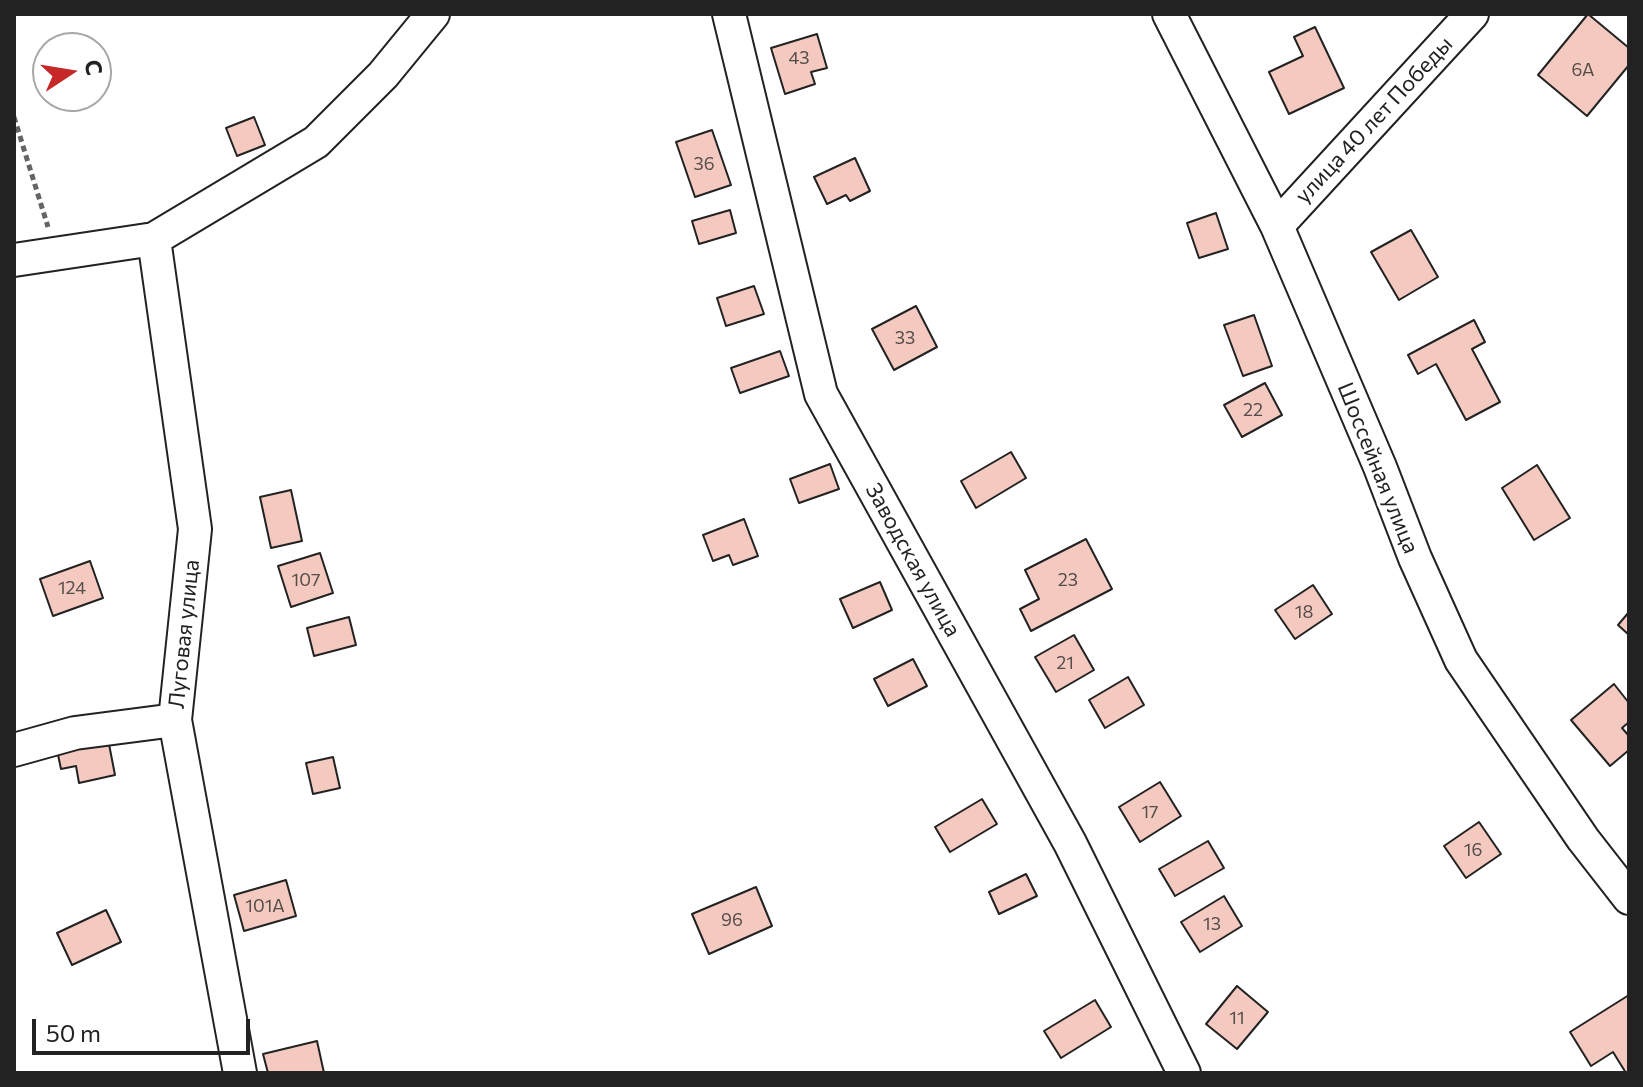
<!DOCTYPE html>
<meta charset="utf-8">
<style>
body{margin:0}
#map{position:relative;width:1643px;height:1087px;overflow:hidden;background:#fff;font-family:Commissioner,sans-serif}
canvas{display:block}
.frame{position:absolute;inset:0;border:16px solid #222;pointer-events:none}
.north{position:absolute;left:32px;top:32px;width:80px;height:80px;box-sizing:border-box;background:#fff;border:2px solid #a7a7a7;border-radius:50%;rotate:78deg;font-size:22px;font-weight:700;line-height:32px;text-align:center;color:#222}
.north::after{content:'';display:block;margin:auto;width:28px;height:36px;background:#c62828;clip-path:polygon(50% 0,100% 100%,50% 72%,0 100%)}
.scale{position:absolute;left:32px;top:1019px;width:218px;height:36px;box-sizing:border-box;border:4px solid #222;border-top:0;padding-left:10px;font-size:24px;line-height:28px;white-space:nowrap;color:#222;-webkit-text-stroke:6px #fff;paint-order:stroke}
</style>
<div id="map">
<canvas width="1643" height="1087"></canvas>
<div class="frame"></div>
<div class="north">С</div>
<div class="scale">50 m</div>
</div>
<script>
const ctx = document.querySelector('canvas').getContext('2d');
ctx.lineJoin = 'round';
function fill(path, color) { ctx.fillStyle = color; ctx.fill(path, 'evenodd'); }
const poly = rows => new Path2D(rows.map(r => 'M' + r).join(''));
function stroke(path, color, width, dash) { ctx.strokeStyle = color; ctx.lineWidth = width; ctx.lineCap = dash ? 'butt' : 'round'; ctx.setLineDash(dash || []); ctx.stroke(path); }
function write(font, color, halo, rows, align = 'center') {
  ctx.font = font + ' Commissioner,sans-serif'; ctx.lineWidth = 6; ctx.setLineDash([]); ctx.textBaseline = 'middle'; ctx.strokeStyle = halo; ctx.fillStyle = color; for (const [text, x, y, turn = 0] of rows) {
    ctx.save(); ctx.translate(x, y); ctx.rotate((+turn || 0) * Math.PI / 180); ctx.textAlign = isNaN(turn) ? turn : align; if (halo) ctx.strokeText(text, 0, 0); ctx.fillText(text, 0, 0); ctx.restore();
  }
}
const building = poly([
 [1588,14,1629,48,1629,65,1587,116,1538,75,1588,14],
 [1315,27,1344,88,1289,114,1269,72,1303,56,1294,37,1315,27],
 [817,34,827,68,811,72,815,84,785,94,771,48,817,34],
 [254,117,265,145,237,156,226,128,254,117],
 [712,130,731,185,695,197,676,142,712,130],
 [855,158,870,191,850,201,846,195,827,204,814,177,855,158],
 [730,210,736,233,699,244,692,221,730,210],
 [1216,213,1228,249,1199,258,1187,223,1216,213],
 [1411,230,1438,277,1399,300,1371,252,1411,230],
 [754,286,764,314,726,326,717,298,754,286],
 [916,306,937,347,894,370,872,329,916,306],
 [1254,315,1272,366,1243,376,1224,325,1254,315],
 [1474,320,1485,342,1472,349,1500,402,1466,420,1436,364,1418,374,1408,355,1474,320],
 [780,351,789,376,740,393,731,368,780,351],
 [1265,383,1282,415,1242,437,1224,405,1265,383],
 [1011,452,1026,478,976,508,961,481,1011,452],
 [830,464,839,489,799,503,790,479,830,464],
 [1537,465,1570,518,1534,540,1502,488,1537,465],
 [291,490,302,541,271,548,260,497,291,490],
 [744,519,758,556,733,565,729,555,713,561,703,535,744,519],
 [1086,539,1112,589,1031,631,1020,609,1039,599,1025,570,1086,539],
 [320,553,333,593,291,607,278,566,320,553],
 [90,561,103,598,53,616,40,579,90,561],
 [880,582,892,610,853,628,840,599,880,582],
 [1313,585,1332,614,1295,639,1275,610,1313,585],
 [1629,612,1629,635,1618,625,1629,612],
 [349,617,356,645,314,656,307,628,349,617],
 [1074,635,1094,670,1056,692,1035,657,1074,635],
 [913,659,927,686,888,706,874,679,913,659],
 [1128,677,1144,705,1105,728,1089,700,1128,677],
 [1614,684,1629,703,1629,722,1622,728,1629,736,1629,750,1610,766,1571,720,1614,684],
 [108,739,115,775,79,783,76,766,61,769,57,750,108,739],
 [333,757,340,788,313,794,306,763,333,757],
 [1160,782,1181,816,1140,842,1119,807,1160,782],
 [982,799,997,824,950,852,935,827,982,799],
 [1479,822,1501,854,1466,878,1444,846,1479,822],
 [1208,841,1224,868,1175,896,1159,869,1208,841],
 [1026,874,1037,896,999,914,989,892,1026,874],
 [286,880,296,916,244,931,234,895,286,880],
 [756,887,772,926,709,954,692,914,756,887],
 [1224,896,1242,926,1200,952,1181,922,1224,896],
 [106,910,121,942,72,965,57,933,106,910],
 [1237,986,1268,1012,1237,1049,1206,1024,1237,986],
 [1629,995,1629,1073,1626,1073,1613,1052,1591,1066,1570,1032,1629,995],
 [1095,1000,1111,1027,1061,1058,1044,1031,1095,1000],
 [317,1041,324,1073,268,1073,263,1054,317,1041]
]);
const path = poly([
 [14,117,48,227]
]);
const minor = poly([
 [729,14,821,394,1070,843,1184,1073],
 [1169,14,1277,226,1380,467,1415,558,1461,660,1583,839,1629,898],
 [1277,226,1472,14],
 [154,239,195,529,175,720,240,1073],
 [14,260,154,239,316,142,383,75,433,14],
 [14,750,75,733,175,720]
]);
const numberNames = [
 ["43",799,58],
 ["6А",1583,70],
 ["36",704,164],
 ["33",905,338],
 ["22",1253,410],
 ["107",306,580],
 ["23",1068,580],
 ["124",72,588],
 ["18",1304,612],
 ["21",1065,663],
 ["17",1150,812],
 ["16",1473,850],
 ["101А",265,906],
 ["96",732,920],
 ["13",1212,924],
 ["11",1237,1018]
];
const streetNames = [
 ["улица 40 лет Победы",1374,120,-47],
 ["Шоссейная улица",1378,468,68],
 ["Заводская улица",913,560,61],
 ["Луговая улица",184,634,-84]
];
fill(building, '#f3c9c0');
stroke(building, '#222', 2);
stroke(minor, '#222', 36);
stroke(path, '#646464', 5, [6, 4]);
stroke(minor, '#fff', 32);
write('18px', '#564c4a', null, numberNames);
write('22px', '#222', '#fff', streetNames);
</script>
